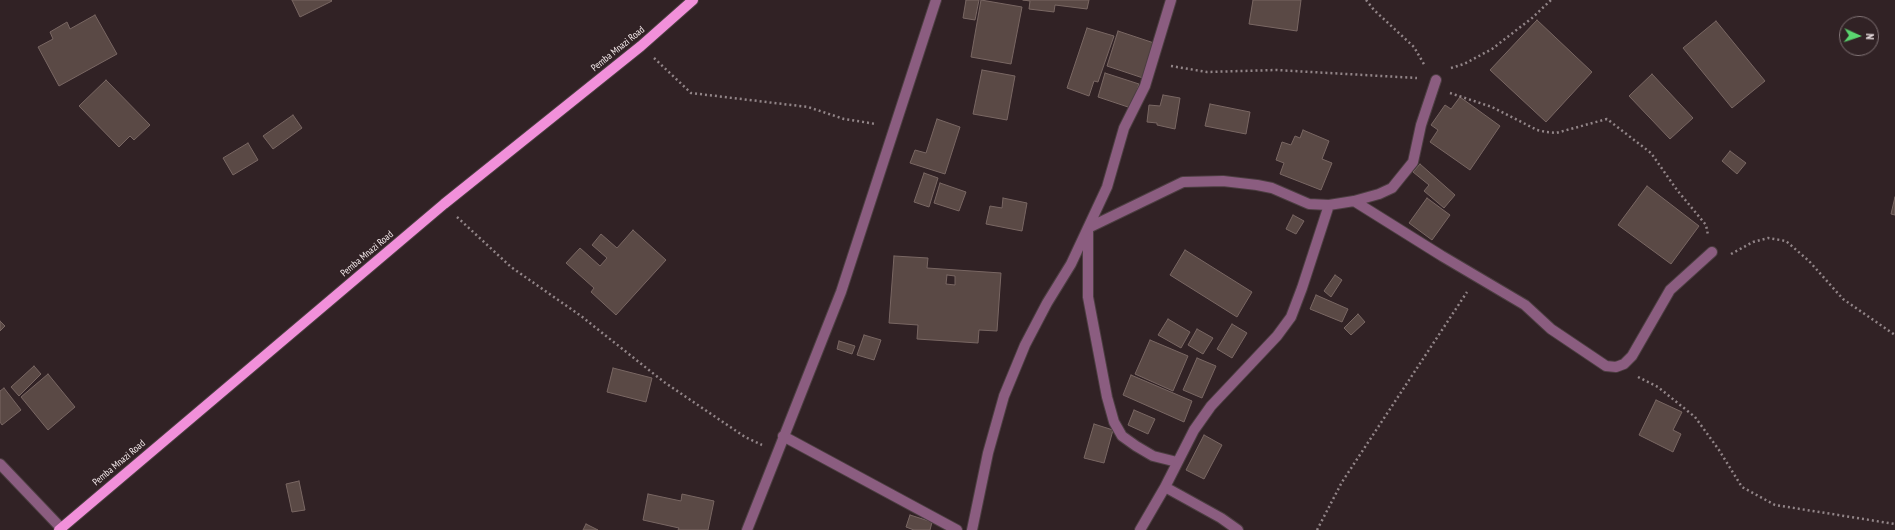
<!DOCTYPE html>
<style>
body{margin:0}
#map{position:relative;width:1895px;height:530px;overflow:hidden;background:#312225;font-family:"PT Sans Narrow",sans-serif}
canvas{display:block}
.north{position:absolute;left:1839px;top:16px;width:40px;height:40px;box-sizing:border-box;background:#312225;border:1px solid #7f7274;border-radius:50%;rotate:93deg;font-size:11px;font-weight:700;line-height:16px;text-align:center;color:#f4e9eb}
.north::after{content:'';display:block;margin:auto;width:14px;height:18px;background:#5ad56f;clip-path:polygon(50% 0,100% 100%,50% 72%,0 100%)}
</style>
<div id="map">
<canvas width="1895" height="530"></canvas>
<div class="north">N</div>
</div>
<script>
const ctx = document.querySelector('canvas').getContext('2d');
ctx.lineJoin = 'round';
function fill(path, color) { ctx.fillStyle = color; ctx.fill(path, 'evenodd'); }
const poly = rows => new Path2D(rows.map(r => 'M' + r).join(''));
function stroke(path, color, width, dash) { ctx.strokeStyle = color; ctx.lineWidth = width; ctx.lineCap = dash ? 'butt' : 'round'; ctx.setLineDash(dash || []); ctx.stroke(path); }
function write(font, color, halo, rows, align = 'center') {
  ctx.font = font + ' "PT Sans Narrow",sans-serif'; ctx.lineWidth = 3; ctx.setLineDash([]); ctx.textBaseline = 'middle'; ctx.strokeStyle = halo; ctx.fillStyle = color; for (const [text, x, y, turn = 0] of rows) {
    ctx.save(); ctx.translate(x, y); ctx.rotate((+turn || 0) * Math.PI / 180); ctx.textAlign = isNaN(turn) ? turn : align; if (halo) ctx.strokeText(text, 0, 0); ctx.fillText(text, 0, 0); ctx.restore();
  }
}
const building = poly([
 [292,0,331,0,332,1,300,17,292,0],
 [966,0,979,0,975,20,963,18,966,0],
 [981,0,1022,7,1011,64,971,57,981,0],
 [1023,0,1089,0,1087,9,1055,5,1054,12,1029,9,1030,1,1023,0],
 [1253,0,1301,0,1297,31,1249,24,1253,0],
 [95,15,117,54,59,86,38,47,53,39,50,32,67,22,70,29,95,15],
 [1537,20,1592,72,1546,122,1490,70,1537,20],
 [1716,21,1765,81,1732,108,1683,48,1716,21],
 [1087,28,1114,36,1098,82,1094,81,1089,96,1067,88,1087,28],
 [1118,31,1154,43,1143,78,1107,66,1118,31],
 [982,70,1015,76,1007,120,973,114,982,70],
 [1105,73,1139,84,1131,108,1098,97,1105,73],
 [1652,74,1693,118,1670,139,1629,96,1652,74],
 [106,80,150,125,134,140,130,136,119,147,79,106,106,80],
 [1163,95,1180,98,1175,129,1157,125,1157,123,1147,122,1149,105,1160,106,1163,95],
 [1460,97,1500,126,1470,170,1430,142,1438,130,1431,125,1445,105,1451,109,1460,97],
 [1210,104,1250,112,1246,134,1205,126,1210,104],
 [293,115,302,128,273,149,263,136,293,115],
 [937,119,960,127,945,174,910,163,915,150,926,153,937,119],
 [1303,130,1329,141,1322,159,1332,163,1321,190,1280,174,1284,163,1276,160,1282,142,1291,145,1295,136,1300,138,1303,130],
 [248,143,258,160,233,175,223,158,248,143],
 [1730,151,1746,163,1737,174,1722,161,1730,151],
 [1420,164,1455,195,1444,208,1424,191,1429,185,1413,172,1420,164],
 [924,173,938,178,929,207,914,202,924,173],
 [940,183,966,192,959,211,934,203,940,183],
 [1647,186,1699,226,1671,264,1618,225,1647,186],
 [1895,197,1895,215,1891,214,1895,197],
 [1003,198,1027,203,1022,231,986,224,990,206,1002,208,1003,198],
 [1427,198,1450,215,1432,240,1409,223,1427,198],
 [1293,215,1304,221,1296,234,1286,229,1293,215],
 [633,230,666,260,616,315,591,292,594,288,566,263,580,248,600,266,607,258,592,245,601,234,617,248,633,230],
 [1185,250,1252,292,1237,317,1170,275,1185,250],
 [894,256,928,258,927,268,1001,273,997,331,979,330,978,343,917,339,918,325,889,323,894,256],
 [947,275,955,276,955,285,946,284,947,275],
 [1335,275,1342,280,1331,297,1324,291,1335,275],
 [1316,295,1348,309,1342,322,1310,309,1316,295],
 [1358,314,1365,322,1351,335,1344,328,1358,314],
 [1168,319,1190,332,1181,348,1158,335,1168,319],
 [0,321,5,326,0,331,0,321],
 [1232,324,1247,333,1232,358,1217,349,1232,324],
 [1197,329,1213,338,1203,354,1188,345,1197,329],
 [864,335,881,340,874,360,857,355,864,335],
 [1150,340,1188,356,1173,391,1135,374,1150,340],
 [839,341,855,346,852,354,837,349,839,341],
 [1197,358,1216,366,1202,398,1183,390,1197,358],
 [34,366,41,374,19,396,11,387,34,366],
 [613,368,652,378,646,402,607,392,613,368],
 [48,374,75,407,48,430,21,397,48,374],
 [1131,375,1192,401,1184,422,1123,395,1131,375],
 [4,388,21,410,2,425,0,422,0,391,4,388],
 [1656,400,1682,412,1673,430,1681,434,1673,452,1639,435,1656,400],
 [1134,410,1155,419,1148,434,1128,425,1134,410],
 [1094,424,1113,430,1104,463,1084,458,1094,424],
 [1204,435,1222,445,1204,479,1186,470,1204,435],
 [299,481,305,510,292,512,286,484,299,481],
 [648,494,681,501,682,494,714,501,708,530,678,530,679,528,643,520,648,494],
 [910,515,932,522,930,530,914,530,906,527,910,515],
 [586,524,598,530,583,530,586,524]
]);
const path = poly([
 [1366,0,1374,10,1414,47,1425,66],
 [654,58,691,93,808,107,844,119,876,124],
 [1171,66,1207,72,1276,70,1417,78],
 [1451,68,1464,64,1492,49,1532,18,1551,0],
 [1450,93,1492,107,1537,130,1546,132,1556,133,1607,119,1651,153,1677,190,1706,225,1708,235],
 [457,217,511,267,581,316,664,382,745,437,762,445],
 [1731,254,1753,242,1768,238,1786,241,1809,261,1843,299,1895,335],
 [1638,377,1658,387,1695,417,1719,450,1742,487,1775,505,1895,524],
 [1317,530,1342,482,1467,292]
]);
const minor = poly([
 [1354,201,1442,256,1525,305,1551,329,1606,366,1616,367,1624,364,1632,356,1670,290,1712,252],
 [783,436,957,530],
 [1177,462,1153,456,1136,446,1122,436,1114,422,1107,397,1088,297,1088,228,1183,182,1223,181,1257,185,1272,188,1309,204,1329,205,1354,201,1379,194,1392,188,1413,162,1421,125,1436,80],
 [0,464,61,528],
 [1165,487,1221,518,1238,530],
 [747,530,841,292,936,0],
 [972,530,988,453,1004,396,1025,345,1047,303,1071,264,1107,187,1124,128,1145,86,1171,0],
 [1140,530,1165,487,1194,430,1211,406,1277,336,1291,317,1302,288,1329,205]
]);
const major = poly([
 [59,530,444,204,641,46,693,0]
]);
const streetNames = [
 ["Pemba Mnazi Road",618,49,-39],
 ["Pemba Mnazi Road",367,254,-40],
 ["Pemba Mnazi Road",119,463,-40]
];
fill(building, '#5a4945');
stroke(building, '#796763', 1);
stroke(minor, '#4c3e41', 12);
stroke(major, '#4c3e41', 12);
stroke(path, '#928588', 2.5, [2, 3]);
stroke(minor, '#8b5d80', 10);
stroke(major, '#f190da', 10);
write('10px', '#f4e9eb', '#312225', streetNames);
</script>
